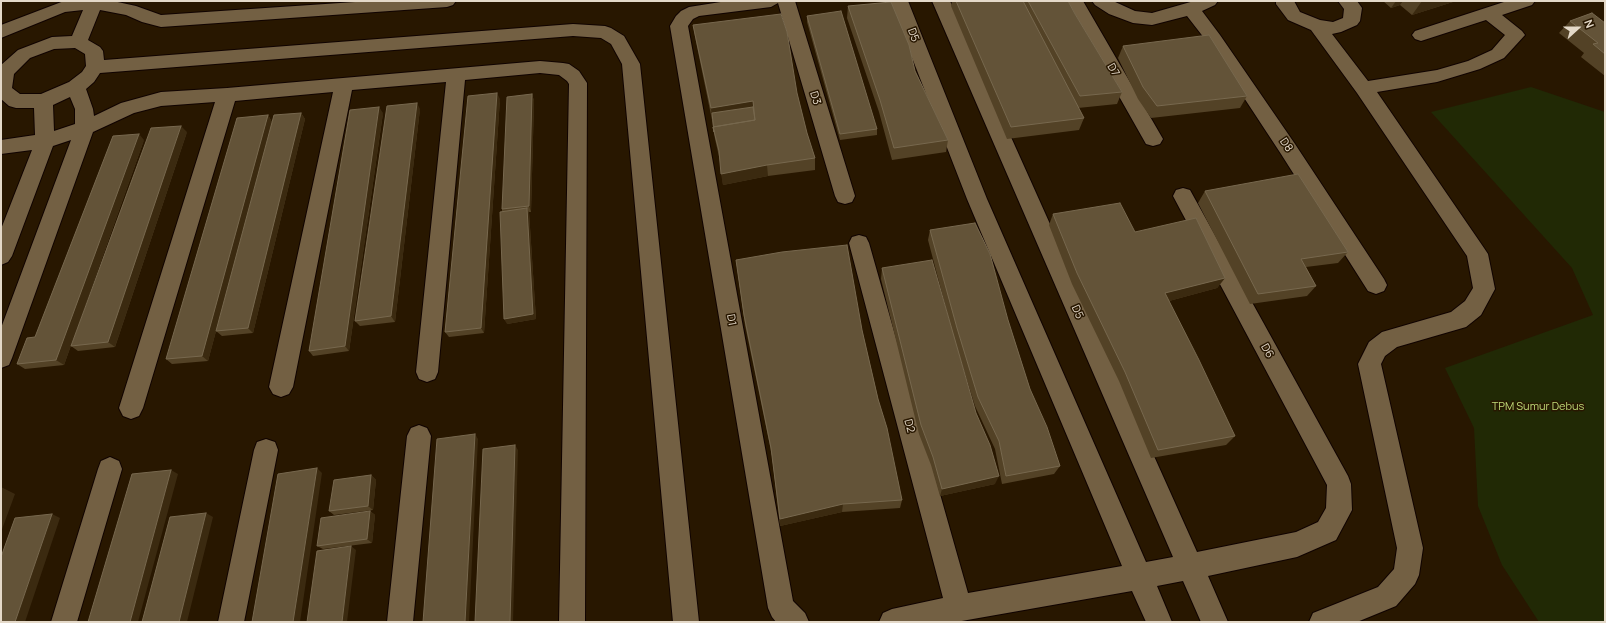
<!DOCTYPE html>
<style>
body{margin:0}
#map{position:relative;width:1606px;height:623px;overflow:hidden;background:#281700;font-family:Manrope,sans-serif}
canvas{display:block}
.frame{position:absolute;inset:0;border:2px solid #e4d9c9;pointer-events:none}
.north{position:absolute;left:1558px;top:8px;width:40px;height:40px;-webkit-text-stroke:3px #281700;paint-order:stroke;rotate:69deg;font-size:11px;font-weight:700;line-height:16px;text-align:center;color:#e4d9c9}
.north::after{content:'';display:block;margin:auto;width:14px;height:18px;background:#e4d9c9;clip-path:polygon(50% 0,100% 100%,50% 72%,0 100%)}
</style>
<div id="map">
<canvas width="1606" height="623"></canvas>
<div class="frame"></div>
<div class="north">N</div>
</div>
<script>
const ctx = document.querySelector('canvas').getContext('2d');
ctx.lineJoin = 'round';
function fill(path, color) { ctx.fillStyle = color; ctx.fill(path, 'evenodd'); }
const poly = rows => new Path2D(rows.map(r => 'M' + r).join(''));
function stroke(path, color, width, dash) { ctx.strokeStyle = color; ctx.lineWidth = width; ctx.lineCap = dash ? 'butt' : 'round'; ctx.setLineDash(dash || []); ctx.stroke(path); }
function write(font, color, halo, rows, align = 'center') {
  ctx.font = font + ' Manrope,sans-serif'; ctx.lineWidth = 3; ctx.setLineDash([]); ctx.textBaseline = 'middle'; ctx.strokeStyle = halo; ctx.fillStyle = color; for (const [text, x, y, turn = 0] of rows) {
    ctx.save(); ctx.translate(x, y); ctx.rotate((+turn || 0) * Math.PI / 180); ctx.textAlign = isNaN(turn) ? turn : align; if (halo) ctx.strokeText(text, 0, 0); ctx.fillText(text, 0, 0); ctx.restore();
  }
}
const green = poly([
 [1531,87,1605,112,1605,622,1539,622,1502,565,1478,506,1474,428,1445,368,1593,315,1572,268,1431,112]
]);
const minor = poly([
 [64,1,113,1,136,6,161,15,370,1,456,1,453,5,447,7,161,27,142,22,126,15,100,10,88,40,100,47,103,51,104,60,573,24,605,26,611,28,624,36,640,64,699,622,673,622,622,64,611,44,601,38,573,36,100,73,94,82,86,89,93,109,94,116,121,103,161,92,227,88,540,61,563,63,569,64,579,71,587,83,585,622,559,622,569,84,567,81,559,75,540,73,465,80,438,372,435,379,427,382,419,379,416,372,446,82,352,90,293,387,289,394,281,397,273,394,269,387,333,92,235,101,143,408,139,416,131,419,123,416,119,408,215,102,161,106,134,113,93,132,12,358,9,365,1,368,1,328,71,140,53,146,12,256,8,262,1,265,1,229,32,150,1,154,1,140,35,135,34,108,16,108,9,106,1,99,1,65,18,50,52,37,72,36,83,10,65,12,1,38,1,25,64,1],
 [75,48,85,54,86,66,82,72,69,82,41,94,20,94,12,88,14,74,30,58,54,49,75,48],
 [70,97,75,109,75,124,54,131,53,105,70,97],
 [727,1,795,1,855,196,852,202,845,204,838,202,835,196,778,3,771,7,699,16,693,19,688,26,793,601,805,613,809,622,776,622,772,617,768,608,670,26,676,16,681,11,689,7,727,1],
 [890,1,908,1,987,199,1146,562,1173,557,932,1,950,1,1197,552,1296,532,1318,522,1326,508,1327,485,1173,196,1176,190,1183,188,1190,190,1348,476,1351,484,1352,510,1336,540,1297,557,1208,576,1228,622,1201,622,1183,581,1157,586,1172,622,1146,622,1132,591,956,622,879,622,883,613,892,609,943,598,849,243,852,237,859,235,866,237,869,243,968,593,1122,566,967,199,890,1],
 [1065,1,1083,1,1163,139,1160,144,1153,146,1146,144,1065,1],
 [1092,1,1113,1,1135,11,1152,13,1194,1,1218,1,1215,5,1202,11,1220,35,1295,144,1384,279,1387,285,1384,291,1376,294,1368,291,1281,154,1208,43,1187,16,1152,25,1133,23,1109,14,1095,5,1092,1],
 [1276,1,1294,1,1300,12,1320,20,1333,22,1343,18,1344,9,1338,1,1357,1,1362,8,1360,21,1357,25,1341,32,1332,34,1368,81,1437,70,1468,61,1492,50,1505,35,1486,20,1421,41,1415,39,1412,35,1415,31,1507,1,1535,1,1532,5,1502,15,1522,31,1525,35,1504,58,1480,69,1437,82,1377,92,1484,248,1488,254,1495,289,1481,315,1466,327,1397,347,1385,356,1381,364,1423,548,1419,575,1415,584,1396,606,1357,622,1309,622,1313,613,1378,587,1394,569,1397,548,1358,364,1369,342,1382,332,1451,312,1465,301,1473,288,1467,256,1357,93,1311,30,1288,20,1276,4,1276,1],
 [419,425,427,428,431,436,413,622,387,622,407,436,411,428,419,425],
 [266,439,275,442,278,450,244,622,218,622,254,450,257,442,266,439],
 [110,457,119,461,122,469,77,622,51,622,98,469,101,461,110,457]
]);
const wall = poly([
 [952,1,1068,1,1075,14,1122,92,1117,104,1078,108,1084,118,1079,130,1007,139,951,6],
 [1383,1,1456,1,1412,15,1400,5,1391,8],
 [848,6,915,71,948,140,946,152,892,160,879,112,847,18],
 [807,16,877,129,877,135,840,140,807,22],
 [1570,21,1605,23,1605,76,1581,57,1584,53,1559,33],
 [693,25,797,93,807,133,815,158,815,170,768,176,723,185,720,161,715,139,712,120,695,37],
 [1123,46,1247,96,1240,108,1151,118,1138,99,1118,58],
 [532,94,534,101,531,212,529,212,536,319,507,324,502,211,502,209],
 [500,99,484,333,449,337,445,332],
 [420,109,395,322,360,326,355,321],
 [301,113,305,119,253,333,222,336,216,331],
 [383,113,349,351,313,356,309,351],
 [268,115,272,122,208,361,172,364,166,359],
 [187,132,115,347,78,351,71,346],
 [144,140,64,365,25,369,17,364,35,337],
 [1205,191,1348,252,1338,263,1306,267,1316,286,1307,296,1250,304,1198,203],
 [1053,214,1135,232,1225,278,1217,288,1169,301,1235,436,1226,445,1151,458,1119,381,1072,284,1049,225],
 [930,230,1008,320,1030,389,1060,466,1054,474,1002,484,995,449,975,406,956,345,995,484,940,496,931,465,919,434,881,279,882,268,952,331,928,240],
 [736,260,862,330,902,500,900,508,842,512,780,526,772,456,745,325],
 [371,475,376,480,373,510,334,515,329,511],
 [370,511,375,515,372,543,323,549,317,546]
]);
const shadedWall = poly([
 [1396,1,1403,1,1400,5,1391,8],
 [1422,1,1456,1,1412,15],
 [497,93,500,99,484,333,481,328],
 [532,94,534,101,531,212,529,206],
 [753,101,753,113,712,120,711,108],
 [417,103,420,109,395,322,391,316],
 [379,107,383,113,349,351,345,346],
 [301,113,305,119,253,333,248,328],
 [268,115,272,122,208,361,202,356],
 [181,126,187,132,115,347,108,342],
 [139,134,144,140,64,365,56,360],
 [767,165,768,176,723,185,721,174],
 [527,208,529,213,536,319,507,324,504,319],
 [1225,278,1217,288,1158,304,1165,293],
 [475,434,478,439,469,622,465,622],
 [515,445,518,450,513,622,510,622],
 [317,468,322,473,300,622,293,622],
 [171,470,178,474,138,622,130,622],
 [371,475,376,480,373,510,368,506],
 [999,476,995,484,940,496,942,489],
 [1,487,15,494,1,532],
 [843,504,842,512,780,526,780,519],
 [370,511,375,515,372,543,367,539],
 [206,513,213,517,187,622,179,622],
 [52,514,60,518,25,622,15,622],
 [351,546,356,550,347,622,342,622]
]);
const building = poly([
 [956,1,1023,1,1084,118,1011,127,956,1],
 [1028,1,1068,1,1075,14,1122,92,1080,96,1028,1],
 [891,2,909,45,915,71,948,140,894,148,880,100,848,6,891,2],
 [841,11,877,129,840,134,807,16,841,11],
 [1592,13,1605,23,1605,54,1593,44,1598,43,1570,21,1592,13],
 [781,14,787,32,797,93,807,133,815,158,767,165,721,174,719,151,713,127,755,120,753,101,711,108,693,25,781,14],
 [1209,35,1247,96,1157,106,1143,87,1123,46,1209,35],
 [497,93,481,328,445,332,468,96,497,93],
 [532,94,529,206,502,209,507,97,532,94],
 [417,103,391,316,355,321,387,106,417,103],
 [379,107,345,346,309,351,350,110,379,107],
 [753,107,755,120,713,127,714,132,712,113,753,107],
 [301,113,248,328,216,331,274,115,301,113],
 [268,115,202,356,166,359,237,118,268,115],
 [181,126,108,342,71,346,151,128,181,126],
 [139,134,56,360,17,364,27,338,35,337,113,136,139,134],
 [1298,174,1348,252,1301,259,1316,286,1258,294,1205,191,1298,174],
 [1120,203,1135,232,1196,218,1225,278,1165,293,1199,360,1235,436,1158,450,1125,372,1077,273,1053,214,1120,203],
 [527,208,533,314,504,319,500,212,527,208],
 [975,223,990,254,1008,320,1030,389,1047,427,1060,466,1006,476,999,441,978,397,957,328,930,230,975,223],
 [847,245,862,330,878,399,887,428,902,500,843,504,780,519,771,448,744,315,736,260,782,252,847,245],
 [932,260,976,413,990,445,999,476,942,489,933,457,921,425,882,268,932,260],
 [475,434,465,622,423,622,437,439,475,434],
 [515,445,510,622,475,622,483,449,515,445],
 [317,468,293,622,252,622,278,474,317,468],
 [171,470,130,622,88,622,132,474,171,470],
 [371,475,368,506,329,511,334,480,371,475],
 [370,511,367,539,317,546,321,518,370,511],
 [206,513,179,622,142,622,170,517,206,513],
 [52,514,15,622,1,622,1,557,15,518,52,514],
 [351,546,342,622,307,622,317,551,351,546]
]);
const streetNames = [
 ["D5",913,35,69],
 ["D7",1113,70,60],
 ["D3",815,98,73],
 ["D8",1286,145,56],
 ["D5",1077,312,66],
 ["D1",731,320,80],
 ["D6",1267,351,61],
 ["D2",909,426,75]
];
const parkNames = [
 ["TPM Sumur Debus",1538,407]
];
fill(green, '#212905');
stroke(minor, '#100300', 2);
fill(minor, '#736043');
fill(wall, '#534226');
fill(shadedWall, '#3b2a10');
fill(building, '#635338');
stroke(building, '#77684e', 1);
write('11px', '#e4d9c9', '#281700', streetNames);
write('11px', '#bfdb77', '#281700', parkNames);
</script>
